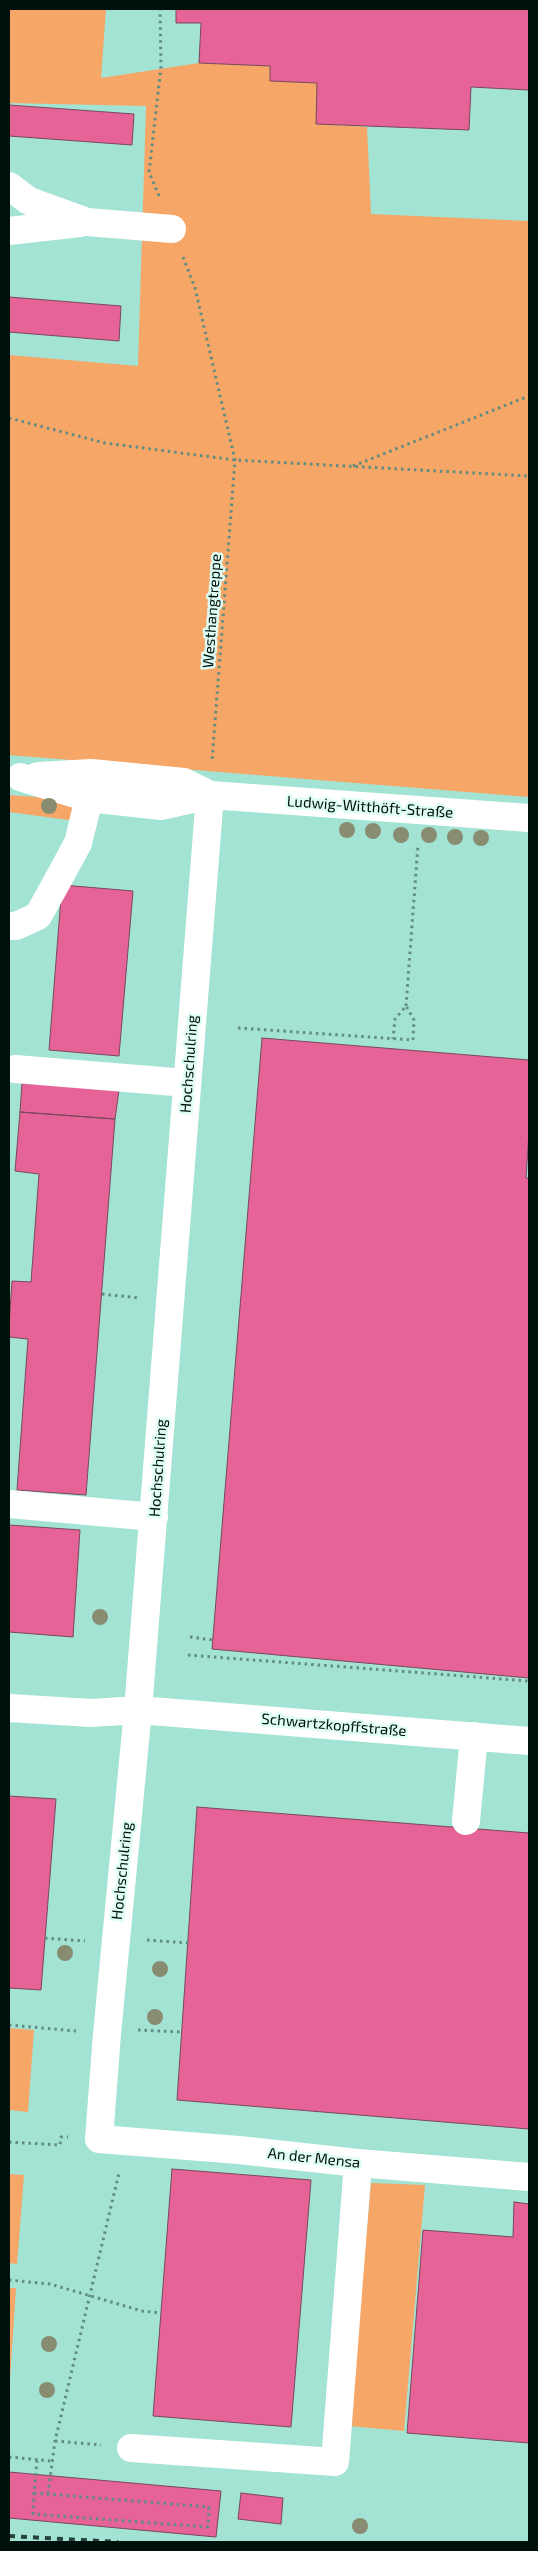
<!DOCTYPE html>
<meta charset="utf-8">
<style>
body{margin:0}
#map{position:relative;width:538px;height:2551px;overflow:hidden;background:#a3e3d4;font-family:"Exo 2",sans-serif}
canvas{display:block}
.frame{position:absolute;inset:0;border:10px solid #00110c;pointer-events:none}
</style>
<div id="map">
<canvas width="538" height="2551"></canvas>
<div class="frame"></div>
</div>
<script>
const ctx = document.querySelector('canvas').getContext('2d');
ctx.lineJoin = 'round';
function fill(path, color) { ctx.fillStyle = color; ctx.fill(path, 'evenodd'); }
const poly = rows => new Path2D(rows.map(r => 'M' + r).join(''));
function stroke(path, color, width, dash) { ctx.strokeStyle = color; ctx.lineWidth = width; ctx.lineCap = dash ? 'butt' : 'round'; ctx.setLineDash(dash || []); ctx.stroke(path); }
function write(font, color, halo, rows, align = 'center') {
  ctx.font = font + ' "Exo 2",sans-serif'; ctx.lineWidth = 5; ctx.setLineDash([]); ctx.textBaseline = 'middle'; ctx.strokeStyle = halo; ctx.fillStyle = color; for (const [text, x, y, turn = 0] of rows) {
    ctx.save(); ctx.translate(x, y); ctx.rotate((+turn || 0) * Math.PI / 180); ctx.textAlign = isNaN(turn) ? turn : align; if (halo) ctx.strokeText(text, 0, 0); ctx.fillText(text, 0, 0); ctx.restore();
  }
}
const green = poly([
 [9,9,106,9,101,78,199,63,270,66,270,81,317,83,316,124,367,127,371,214,529,221,529,797,9,755,9,355,138,366,146,106,9,103],
 [9,795,37,797,73,805,76,821,9,812],
 [9,2028,34,2030,28,2112,9,2110],
 [9,2174,24,2175,17,2264,9,2263],
 [371,2183,425,2185,404,2431,349,2426],
 [9,2288,16,2288,9,2394]
]);
const building = poly([
 [176,9,529,9,529,90,471,87,469,130,316,124,317,83,270,81,270,66,199,63,201,23,176,23,176,9],
 [9,105,134,114,132,145,9,136,9,105],
 [9,297,121,306,119,341,9,332,9,297],
 [62,885,133,891,119,1056,49,1050,62,885],
 [262,1038,529,1060,529,1132,526,1178,529,1178,529,1678,212,1649,262,1038],
 [22,1083,119,1090,115,1119,20,1112,22,1083],
 [20,1112,115,1119,86,1495,17,1490,28,1339,9,1337,9,1325,12,1281,31,1282,39,1174,15,1171,20,1112],
 [9,1525,80,1530,73,1637,9,1632,9,1525],
 [9,1796,56,1799,41,1990,9,1988,9,1796],
 [197,1807,529,1833,529,2129,177,2100,197,1807],
 [172,2169,311,2180,291,2427,153,2416,172,2169],
 [514,2202,529,2204,529,2443,407,2433,423,2230,513,2237,514,2202],
 [9,2472,221,2491,216,2537,9,2518,9,2472],
 [241,2493,283,2498,281,2524,238,2519,241,2493]
]);
const path = poly([
 [159,196,149,172,161,67,160,9],
 [183,257,195,288,235,460,212,761],
 [9,418,105,443,235,460,529,476],
 [353,466,529,396],
 [406,1006,418,845],
 [238,1028,413,1040,414,1020,406,1006,395,1019,393,1039],
 [102,1294,139,1298],
 [190,1637,213,1640],
 [188,1655,529,1681],
 [45,1938,85,1941],
 [147,1940,188,1943],
 [9,2025,76,2031],
 [138,2030,181,2032],
 [9,2142,60,2145,61,2137,68,2137],
 [9,2280,50,2284,142,2311,161,2313],
 [55,2441,101,2445],
 [9,2457,51,2461],
 [34,2493,209,2507,208,2527,33,2514,34,2493,37,2460],
 [48,2494,55,2441,119,2173]
]);
const minor = poly([
 [9,186,29,201,87,222,172,229],
 [9,231,80,223],
 [38,776,91,773,184,782,210,795],
 [20,777,89,798,161,806,210,795,529,818],
 [210,795,138,1710,107,2034,99,2139,239,2150,358,2163,529,2177],
 [9,926,16,926,38,916,64,869,78,843,89,798,90,781],
 [15,1069,187,1083],
 [9,1504,154,1517],
 [9,1708,91,1713,138,1710,529,1741],
 [466,1821,474,1736],
 [131,2448,335,2462,358,2163]
]);
const rail = poly([
 [9,2536,118,2542]
]);
const trees = [
 [49,806],
 [347,830],
 [373,831],
 [401,835],
 [429,835],
 [455,837],
 [481,838],
 [100,1617],
 [65,1953],
 [160,1969],
 [155,2017],
 [49,2344],
 [47,2390],
 [360,2526]
];
const streetNames = [
 ["Westhangtreppe",212,611,-86],
 ["Ludwig-Witthöft-Straße",370,807,4],
 ["Hochschulring",189,1064,-86],
 ["Hochschulring",158,1468,-86],
 ["Schwartzkopffstraße",334,1725,5],
 ["Hochschulring",122,1871,-84],
 ["An der Mensa",314,2158,6]
];
fill(green, '#f6a666');
fill(building, '#e66397');
stroke(building, '#784859', 1);
stroke(path, '#608c81', 3, [2.5, 4]);
stroke(minor, '#fff', 28);
stroke(rail, '#27433c', 4, [6, 6]);
ctx.fillStyle = '#888c71';
for (const [x, y] of trees) { ctx.beginPath(); ctx.arc(x, y, 8, 0, 2 * Math.PI); ctx.fill(); }
write('15px', '#00110c', '#defdf5', streetNames);
</script>
